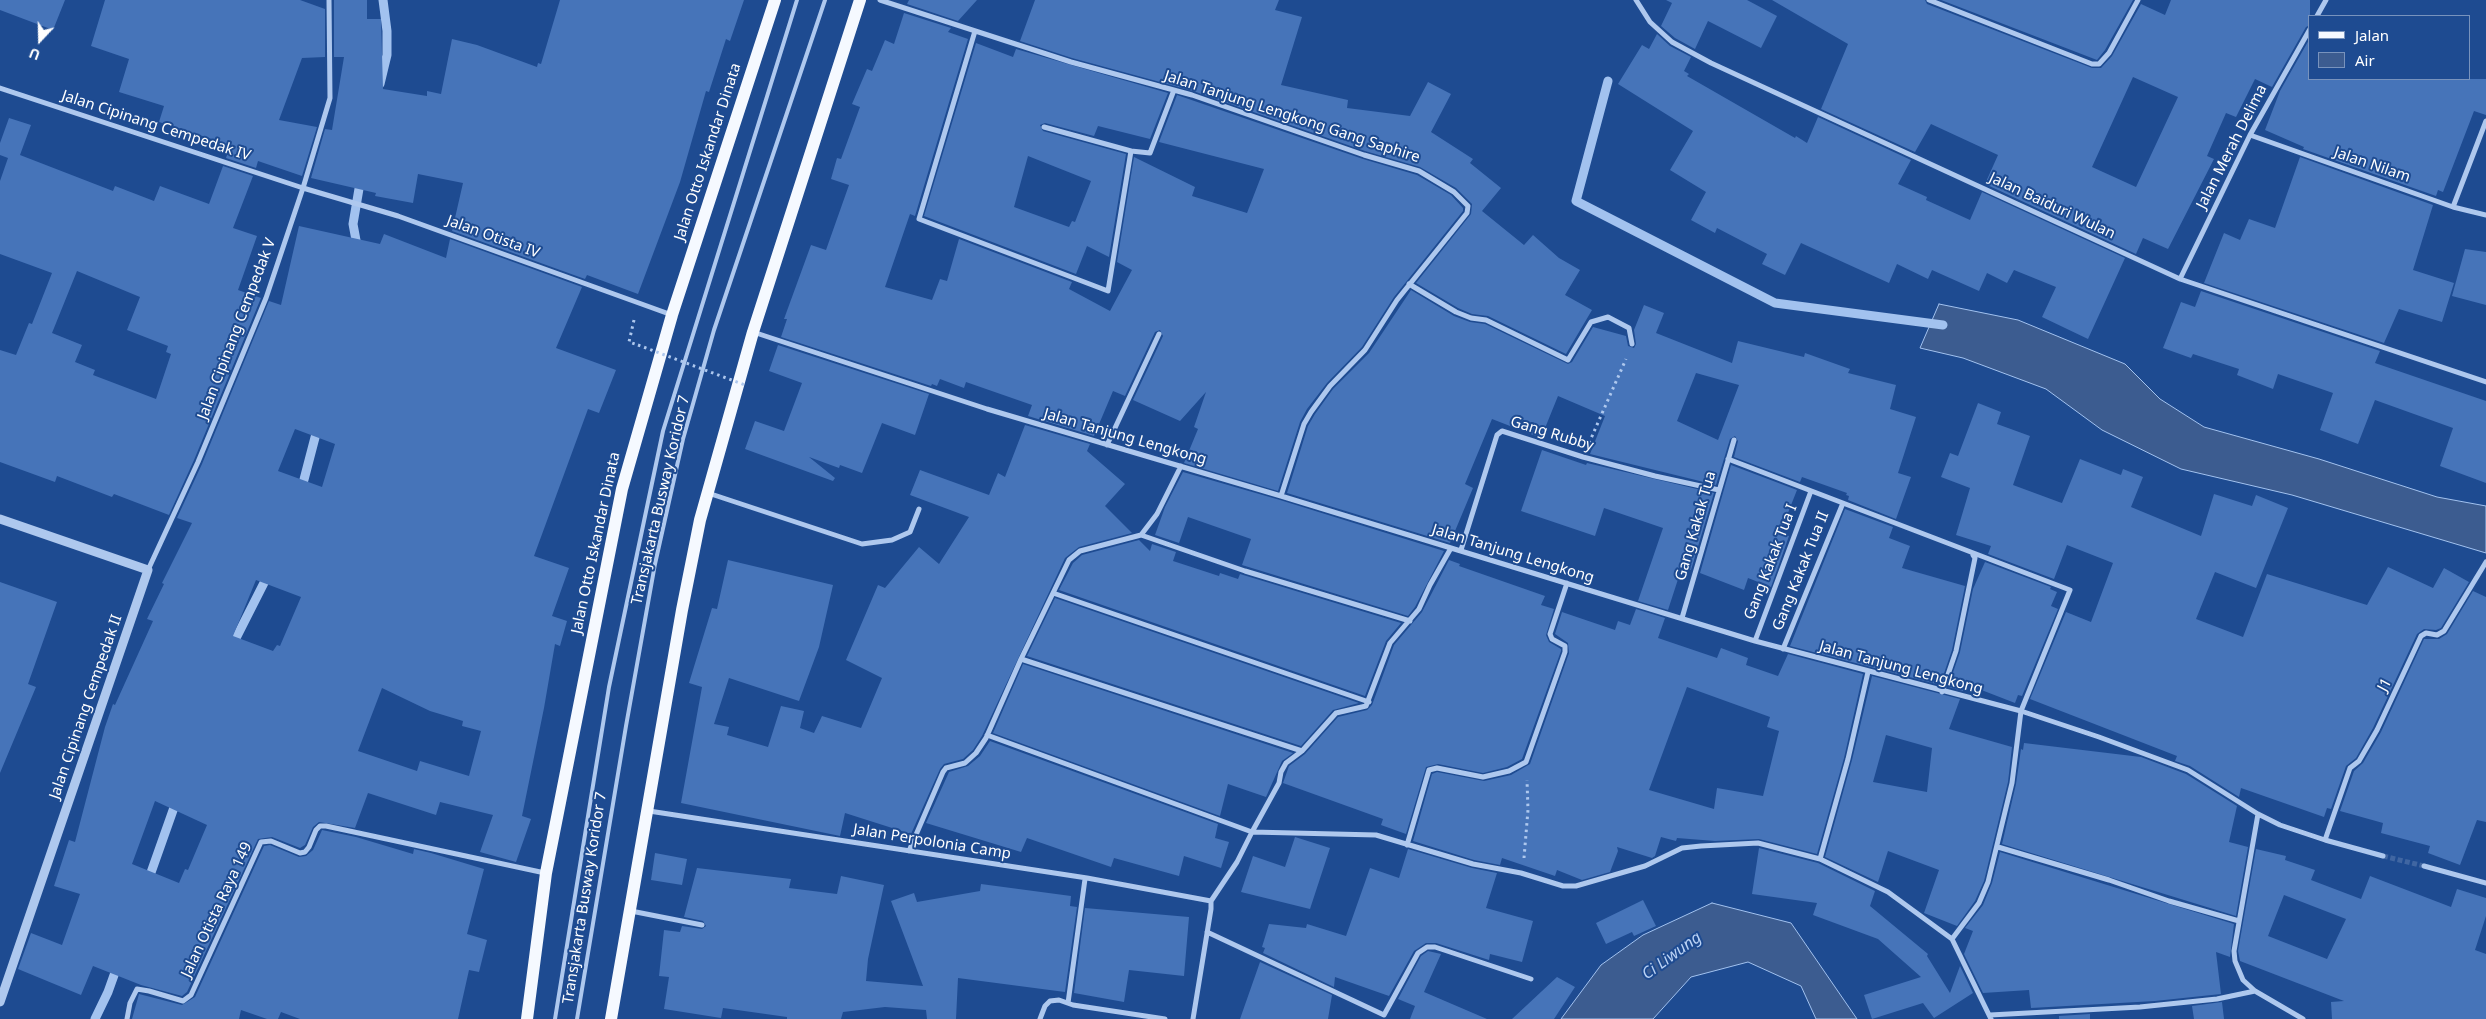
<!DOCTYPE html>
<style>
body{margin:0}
#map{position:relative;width:2486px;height:1019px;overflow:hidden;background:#1e4b91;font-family:"Noto Sans",sans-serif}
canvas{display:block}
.legend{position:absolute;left:2308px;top:15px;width:162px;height:65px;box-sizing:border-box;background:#1e4b91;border:1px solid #7893bd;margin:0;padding:6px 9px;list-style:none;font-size:15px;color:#fff}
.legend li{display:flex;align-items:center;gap:10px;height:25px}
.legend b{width:25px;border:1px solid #7893bd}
.north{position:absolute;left:15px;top:15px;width:50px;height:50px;-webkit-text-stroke:4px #1e4b91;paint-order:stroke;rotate:201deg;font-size:14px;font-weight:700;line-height:20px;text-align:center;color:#fff}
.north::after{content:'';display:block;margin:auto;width:18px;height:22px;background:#fff;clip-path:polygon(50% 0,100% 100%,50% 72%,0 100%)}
</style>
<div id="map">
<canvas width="2486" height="1019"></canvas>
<ul class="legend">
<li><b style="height:6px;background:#f5f9ff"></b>Jalan</li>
<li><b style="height:14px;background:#3c5c90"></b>Air</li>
</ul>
<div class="north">U</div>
</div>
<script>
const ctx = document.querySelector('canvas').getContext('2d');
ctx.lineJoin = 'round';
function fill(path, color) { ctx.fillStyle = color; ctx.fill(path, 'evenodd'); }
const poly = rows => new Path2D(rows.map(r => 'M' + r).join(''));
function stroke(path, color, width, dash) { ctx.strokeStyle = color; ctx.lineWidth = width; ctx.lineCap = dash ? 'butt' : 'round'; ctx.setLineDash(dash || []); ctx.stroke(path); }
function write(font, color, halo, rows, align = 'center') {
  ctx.font = font + ' "Noto Sans",sans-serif'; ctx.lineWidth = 4; ctx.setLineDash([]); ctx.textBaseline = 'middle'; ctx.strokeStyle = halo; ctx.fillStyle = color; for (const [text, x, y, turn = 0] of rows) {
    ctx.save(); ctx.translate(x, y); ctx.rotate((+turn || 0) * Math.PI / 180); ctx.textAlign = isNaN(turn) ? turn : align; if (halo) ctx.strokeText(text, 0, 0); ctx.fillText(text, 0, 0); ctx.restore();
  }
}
const water = poly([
 [1939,304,2018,320,2125,364,2160,399,2204,427,2319,459,2437,497,2486,506,2486,553,2292,495,2181,469,2102,430,2046,389,1963,358,1920,348,1939,304],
 [1712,903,1791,923,1857,1019,1816,1019,1801,986,1748,962,1691,977,1653,1019,1561,1019,1601,965,1643,935,1712,903]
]);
const stream = poly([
 [1608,81,1576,201,1775,303,1943,325],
 [380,84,387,55,387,31,383,0],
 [358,251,353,224,361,177],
 [301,491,318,426],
 [232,646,269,573],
 [148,881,177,799],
 [95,1019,108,992,118,964]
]);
const building = poly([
 [0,0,65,0,53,30,0,10],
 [105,0,300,0,325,9,325,57,302,58,279,120,317,127,302,176,258,161,256,168,226,158,228,152,219,149,221,142,159,122,164,106,119,92,129,59,91,46],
 [334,0,367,0,367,19,381,19,383,89,427,96,427,91,441,94,452,39,477,45,537,67,538,63,541,64,560,0,744,0,730,41,726,39,709,92,706,91,680,182,638,294,587,275,585,279,452,231,463,183,418,174,413,203,375,196,376,193,311,178,325,129,332,130,344,57,334,57],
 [909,0,977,0,958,21,907,4],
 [1035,0,1279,0,1275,10,1302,17,1281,85,1348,100,1347,108,1410,116,1428,82,1451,94,1431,132,1473,159,1470,163,1501,188,1482,211,1524,245,1533,235,1559,258,1580,270,1565,295,1592,310,1566,354,1488,316,1472,314,1458,308,1416,283,1471,214,1472,204,1456,188,1420,167,1365,151,1193,91,1072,58,1020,41],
 [1666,0,1747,0,1777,16,1761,48,1708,21,1695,49,1675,38,1661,26,1672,3],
 [1772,0,1925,0,1927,4,2092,68,2101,68,2112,56,2141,4,2165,15,2171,0,2310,0,2310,25,2306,27,2272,87,2255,79,2236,117,2226,113,2207,156,2214,159,2168,249,2143,238,2136,254,1985,184,1998,155,1931,124,1915,152,1821,109,1848,44],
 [2133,77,2178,97,2136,187,2092,167],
 [1941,0,2133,0,2105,50,2097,60],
 [904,13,951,28,948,32,968,39,915,216,910,214,885,287,932,300,940,279,947,281,959,239,1072,282,1069,289,1110,311,1132,270,1117,262,1134,157,1195,187,1192,196,1247,213,1264,169,1159,142,1177,95,1363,159,1417,175,1451,195,1463,208,1463,211,1394,297,1362,347,1327,383,1307,409,1300,422,1278,491,1184,463,1198,429,1194,427,1206,392,1180,421,1133,400,1163,336,1160,330,1155,332,1125,396,1113,391,1094,436,1028,416,1032,405,966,382,964,388,940,379,937,386,932,384,931,386,781,337,787,319,784,319,811,245,826,250,849,185,831,179,837,158,841,159,860,107,852,104,867,69,872,71,885,40,894,44],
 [1657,34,1670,46,1691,57,1684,71,1689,74,1687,76,1795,138,1796,136,1807,143,1818,117,1911,160,1898,184,1927,197,1926,200,1970,220,1982,192,2125,258,2088,339,2042,317,2056,287,2014,270,2007,283,1987,273,1979,291,1932,270,1928,279,1897,264,1889,283,1801,243,1785,275,1762,264,1767,254,1717,228,1715,233,1691,220,1706,192,1670,170,1693,131,1618,84,1642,45,1649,49],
 [2310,38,2310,79,2486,79,2486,115,2474,111,2443,192,2438,190,2436,196,2303,149,2304,147,2265,130,2280,91],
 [976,43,1013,57,1016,49,1168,93,1150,139,1098,126,1094,136,1045,123,1040,125,1043,131,1126,154,1109,257,1087,246,1076,274,924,216],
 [1028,156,1091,181,1075,222,1072,221,1069,227,1014,207],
 [9,118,31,125,20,155,113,191,115,186,154,201,160,186,209,204,223,166,253,176,233,228,257,236,238,290,261,298,194,460,169,515,114,494,112,497,57,476,55,482,0,462,0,350,16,355,29,323,32,324,52,273,0,254,0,181,8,158,0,155,0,143],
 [77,271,140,297,127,330,168,346,166,352,171,354,156,399,93,375,95,370,75,362,82,345,52,333],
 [2300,157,2433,205,2413,270,2454,283,2442,322,2399,309,2384,343,2204,283,2224,233,2240,240,2249,219,2275,228],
 [299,226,380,244,384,234,446,258,450,239,582,287,556,348,616,370,599,413,588,409,534,556,569,568,552,616,567,621,560,646,555,644,544,708,522,816,531,819,516,862,480,852,493,815,440,802,436,815,368,793,355,828,319,822,313,827,305,845,300,848,272,837,258,839,187,992,182,996,141,985,93,966,81,995,18,969,31,933,62,945,80,894,54,886,69,840,75,842,105,727,113,704,115,705,153,621,147,619,164,584,162,583,192,523,177,518,202,464,269,301,281,305],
 [295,429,335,444,322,487,278,471],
 [256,580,301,597,280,646,277,645,273,651,233,636],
 [382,688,430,711,463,721,462,726,481,731,469,776,420,761,417,771,358,751],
 [155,801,207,825,188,870,185,869,179,883,132,864],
 [2465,249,2486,252,2486,305,2452,296],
 [1411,290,1454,316,1470,322,1485,324,1568,364,1572,362,1593,327,1626,336,1628,346,1634,348,1636,344,1634,330,1644,305,1664,313,1656,333,1732,363,1738,341,1804,357,1805,353,1850,369,1848,373,1896,385,1890,409,1916,417,1898,473,1911,477,1896,519,1848,500,1849,496,1846,495,1847,493,1802,477,1800,482,1734,457,1738,441,1735,436,1730,439,1716,485,1590,454,1605,416,1558,396,1541,438,1492,419,1465,484,1473,488,1450,543,1287,493,1308,426,1315,414,1333,389,1369,353],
 [1696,373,1739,385,1718,440,1677,421],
 [2201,291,2380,351,2375,363,2486,401,2486,483,2440,466,2453,428,2375,400,2358,444,2320,430,2333,393,2278,374,2273,389,2237,375,2239,369,2193,354,2191,358,2163,348,2181,302,2195,307],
 [778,345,929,394,915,435,882,423,862,473,840,465,839,468,809,457,835,478,833,481,745,449,755,421,784,431,802,383,769,371],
 [1978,403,2001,412,1997,424,2030,436,2013,485,2059,502,2062,503,2080,459,2121,475,2123,469,2143,477,2131,507,2201,536,2214,494,2252,506,2256,495,2288,508,2256,588,2215,572,2196,619,2243,637,2267,574,2367,605,2388,567,2433,588,2444,568,2469,582,2441,628,2436,630,2424,629,2417,634,2373,728,2356,758,2346,766,2331,809,2327,808,2324,817,2241,788,2239,797,2190,766,2175,761,2177,756,2030,699,2066,612,2091,622,2113,563,2067,545,2054,579,1988,554,1991,546,1956,535,1970,488,1941,477,1950,453,1958,456],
 [1025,425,1090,444,1087,451,1125,484,1105,506,1132,533,1079,547,1065,558,982,736,973,750,963,759,944,764,940,769,911,834,845,813,840,836,681,803,702,687,689,683,712,608,717,609,728,560,833,585,819,647,799,701,729,678,714,724,729,727,727,735,768,747,781,706,804,711,800,728,814,733,822,716,861,728,882,678,846,660,878,585,885,588,919,547,939,564,969,517,910,495,920,470,989,495,998,473,1005,477],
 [1542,450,1586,465,1587,463,1714,493,1691,570,1682,567,1668,610,1638,601,1663,528,1604,508,1595,536,1521,511],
 [1731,465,1797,490,1780,533,1789,536,1771,587,1748,578,1744,590,1700,573],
 [1183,472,1280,500,1444,551,1415,607,1408,616,1242,565,1251,539,1188,517,1179,543,1155,535,1165,507],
 [1845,509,1893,527,1889,538,1910,546,1902,568,1965,586,1952,650,1940,685,1790,646],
 [1139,540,1150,551,1152,544,1176,552,1173,561,1219,576,1220,573,1238,579,1240,574,1401,623,1386,641,1365,696,1059,590,1073,563,1082,555],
 [1449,560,1460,564,1459,566,1545,596,1541,605,1554,609,1546,635,1549,642,1561,649,1561,651,1522,759,1507,767,1483,773,1438,764,1426,767,1406,834,1381,825,1383,819,1283,783,1289,766,1305,754,1338,717,1367,710,1372,705,1394,645,1422,612],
 [1985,562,2051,587,2050,589,2057,592,2051,606,2058,609,2022,696,2018,695,2015,703,1966,684,1963,691,1948,687,1960,652,1973,589],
 [0,582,57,602,28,684,36,687,0,773],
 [2473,591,2486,597,2486,822,2477,820,2460,865,2428,853,2430,846,2381,833,2383,823,2340,811,2354,771,2363,763,2381,732,2424,639,2439,639,2447,634],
 [1055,598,1359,703,1333,710,1301,746,1027,656],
 [1636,609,1665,618,1658,638,1717,658,1721,648,1748,658,1746,665,1778,676,1788,654,1863,674,1844,758,1817,854,1759,839,1715,841,1677,838,1676,841,1661,837,1655,856,1652,858,1617,847,1618,851,1610,872,1582,880,1557,870,1555,876,1502,858,1500,865,1474,860,1413,841,1432,774,1437,772,1484,781,1511,775,1530,764,1569,653,1568,643,1555,634,1562,612,1615,630,1618,621,1630,625],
 [1687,687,1770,717,1767,727,1779,731,1763,796,1717,788,1714,809,1649,790],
 [1023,664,1293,753,1282,761,1266,797,1228,784,1220,816,993,733],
 [1872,676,1960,699,1949,729,2012,747,2008,782,1984,881,1975,901,1957,926,1924,913,1939,870,1888,851,1878,882,1825,857,1852,760],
 [1886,735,1932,748,1927,792,1873,782],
 [990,741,1218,824,1215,838,1229,842,1221,868,1184,856,1179,876,1114,858,1111,867,1027,838,1021,852,926,823,949,772,968,766,980,756],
 [2024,743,2141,757,2186,774,2237,806,2229,842,2248,847,2236,916,2002,844,2016,784,2021,749,2023,750],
 [322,830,356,837,413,854,414,849,431,853,484,869,467,934,487,940,479,972,469,970,458,1019,300,1019,281,1012,278,1019,267,1019,241,1010,239,1019,132,1019,139,994,182,1005,195,997,264,846,270,845,299,857,306,856,313,850],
 [1295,837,1330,848,1310,909,1241,892,1253,856,1285,867],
 [1759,848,1818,863,1875,891,1870,906,1928,954,1927,956,1950,993,1960,966,1973,993,1934,1018,1923,1003,1872,1019,1864,995,1921,977,1878,939,1813,915,1817,903,1752,894],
 [1408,849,1472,868,1497,873,1486,908,1533,921,1522,962,1490,954,1489,960,1436,943,1426,943,1414,951,1389,996,1335,977,1334,987,1263,953,1265,948,1262,947,1269,924,1306,928,1307,924,1346,936,1370,868,1399,878],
 [2256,849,2286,856,2285,860,2315,870,2311,880,2361,899,2370,876,2451,907,2457,889,2486,898,2486,916,2475,950,2486,954,2486,1019,2332,1019,2331,1002,2344,1001,2240,961,2238,951],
 [2284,895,2346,919,2327,959,2268,936],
 [2000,852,2234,924,2230,957,2216,952,2221,994,2155,1001,2031,1008,2029,990,1983,993,1964,954,1973,931,1965,928,1983,905,1992,883],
 [655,853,687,859,682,885,651,880],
 [697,868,791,879,789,888,837,894,841,876,884,885,868,959,866,981,923,986,891,901,914,893,917,902,980,891,981,884,1071,896,1070,906,1077,907,1065,992,958,978,956,1019,927,1019,926,1010,885,1007,843,1012,841,1019,787,1019,787,1017,723,1008,721,1018,664,1009,669,977,659,976,664,930,680,932,682,926,702,929,706,926,703,921,684,917],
 [1643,900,1656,926,1634,936,1632,932,1606,944,1596,923],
 [1085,908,1189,917,1184,976,1129,970,1124,1002,1074,993],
 [1428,951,1441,954,1424,992,1487,1019,1410,1019,1415,1006,1398,999,1421,956],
 [1260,962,1332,995,1328,1019,1240,1019],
 [1557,977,1575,987,1554,1019,1512,1019],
 [2222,1002,2224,1019,2194,1019,2192,1006],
 [2090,1014,2090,1019,2059,1019,2059,1016]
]);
const minorTunnel = poly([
 [2383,856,2424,866]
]);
const path = poly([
 [634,320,629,342,638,345],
 [1589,443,1626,359],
 [1524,858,1528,810,1527,780]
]);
const service = poly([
 [555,1019,609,687,663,431,797,0],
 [577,1019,626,726,655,564,683,439,714,330,825,0]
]);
const minor = poly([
 [880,0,1071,62,1192,95,1364,155,1419,171,1454,192,1468,206,1467,213,1397,300,1365,350,1330,386,1311,412,1304,424,1281,496],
 [1636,0,1650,22,1672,42,1711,63,2180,279,2486,382],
 [1929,0,2092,64,2099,64,2109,53,2138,0],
 [2317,16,2326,0],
 [975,31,919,219,1108,291,1131,151,1150,153,1174,90],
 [0,88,303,188,398,216,672,315],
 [1044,127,1131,151],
 [2250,135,2453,207,2486,215],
 [2453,207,2486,121],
 [2180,279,2250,135,2310,29],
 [1409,284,1456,312,1471,318,1486,320,1568,360,1591,322,1608,317,1629,328,1632,344],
 [753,332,987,409,1281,496,1755,641,2021,711,2099,737,2188,770,2258,814,2280,825,2325,840,2383,856],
 [1107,445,1159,334],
 [1728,459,2070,590,2021,711,2012,783,1988,882,1979,903,1952,939],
 [708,493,862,544,892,540,910,532,919,509],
 [1141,535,1245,571,1410,621],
 [1461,550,1497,435,1502,431,1583,457,1655,476,1719,490],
 [148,570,198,462,266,298,303,188,330,98,329,0],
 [1053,593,1369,702],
 [1682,618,1734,440],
 [1755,641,1811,491],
 [1783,649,1843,503],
 [1021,659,1302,751],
 [1942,692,1956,651,1975,558,1973,555],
 [987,735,1252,832,1279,783,1281,772,1286,763,1302,751,1336,713,1366,706,1390,643,1419,609,1430,585,1451,548],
 [649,811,1087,878,1211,901],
 [2258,814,2234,951,2235,961,2243,980,2255,991,2303,1019],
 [2325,840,2350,768,2359,761,2377,730,2421,636,2426,633,2437,635,2444,631,2486,562],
 [1407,845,1429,770,1437,768,1483,777,1509,771,1526,762,1565,652,1565,646,1552,639,1550,634,1567,583],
 [1998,847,2109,880,2169,901,2239,921],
 [909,851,943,772,946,768,965,763,976,753,986,738,1021,659,1069,560,1080,551,1141,535,1157,514,1181,466],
 [1820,859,1848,759,1868,672],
 [2424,866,2486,883],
 [631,911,702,925],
 [1207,932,1384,1015,1418,953,1427,947,1435,947,1531,979],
 [1068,1003,1085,879],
 [1990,1015,2140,1007,2217,999,2255,991],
 [127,1019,130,1003,137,989,149,991,183,1001,191,995,261,842,271,841,300,853,305,852,309,847,316,830,320,826,326,826,545,873],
 [1040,1019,1045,1006,1050,1001,1059,1000,1073,1005,1165,1019],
 [1193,1019,1211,909,1211,901,1237,862,1252,832,1376,835,1473,864,1521,873,1563,886,1576,886,1645,866,1682,848,1701,846,1758,843,1820,859,1888,892,1952,939,1991,1019]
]);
const tertiary = poly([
 [0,519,148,570,0,1002]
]);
const primary = poly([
 [527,1019,546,873,622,489,672,315,775,0],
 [611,1019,682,610,700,520,753,332,860,0]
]);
const pathBridge = poly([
 [638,345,745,385]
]);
const streetNames = [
 ["Jalan Tanjung Lengkong Gang Saphire",1292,117,18],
 ["Jalan Cipinang Cempedak IV",156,126,18],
 ["Jalan Merah Delima",2232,147,-63],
 ["Jalan Otto Iskandar Dinata",708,152,-72],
 ["Jalan Nilam",2372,165,19],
 ["Jalan Baiduri Wulan",2052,206,25],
 ["Jalan Otista IV",493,237,20],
 ["Jalan Cipinang Cempedak V",237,329,-69],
 ["Gang Rubby",1552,434,17],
 ["Jalan Tanjung Lengkong",1125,437,16],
 ["Transjakarta Busway Koridor 7",661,500,-77],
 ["Gang Kakak Tua",1696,526,-74],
 ["Jalan Otto Iskandar Dinata",596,543,-78],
 ["Jalan Tanjung Lengkong",1513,554,17],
 ["Gang Kakak Tua I",1771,562,-69],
 ["Gang Kakak Tua II",1801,571,-68],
 ["Jalan Tanjung Lengkong",1901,668,15],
 ["J1",2385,685,-62],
 ["Jalan Cipinang Cempedak II",86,707,-71],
 ["Jalan Perpolonia Camp",932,842,9],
 ["Transjakarta Busway Koridor 7",585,898,-81],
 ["Jalan Otista Raya 149",217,910,-65]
];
const waterNames = [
 ["Ci Liwung",1672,956,-36]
];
fill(water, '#3c5c90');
stroke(water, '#a2c2ef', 1);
stroke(stream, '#a2c2ef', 9);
fill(building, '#4674b9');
stroke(minorTunnel, '#4066a2', 5, [5, 2.5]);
stroke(path, '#aec8ee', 3, [2.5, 4]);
stroke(service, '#aec8ee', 4);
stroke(minor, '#aec8ee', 5);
stroke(tertiary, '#aec8ee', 9);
stroke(primary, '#f5f9ff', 12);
stroke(pathBridge, '#aec8ee', 3, [2.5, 4]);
write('15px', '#fff', '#1e4b91', streetNames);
write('italic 16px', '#bad2f5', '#1e4b91', waterNames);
</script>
